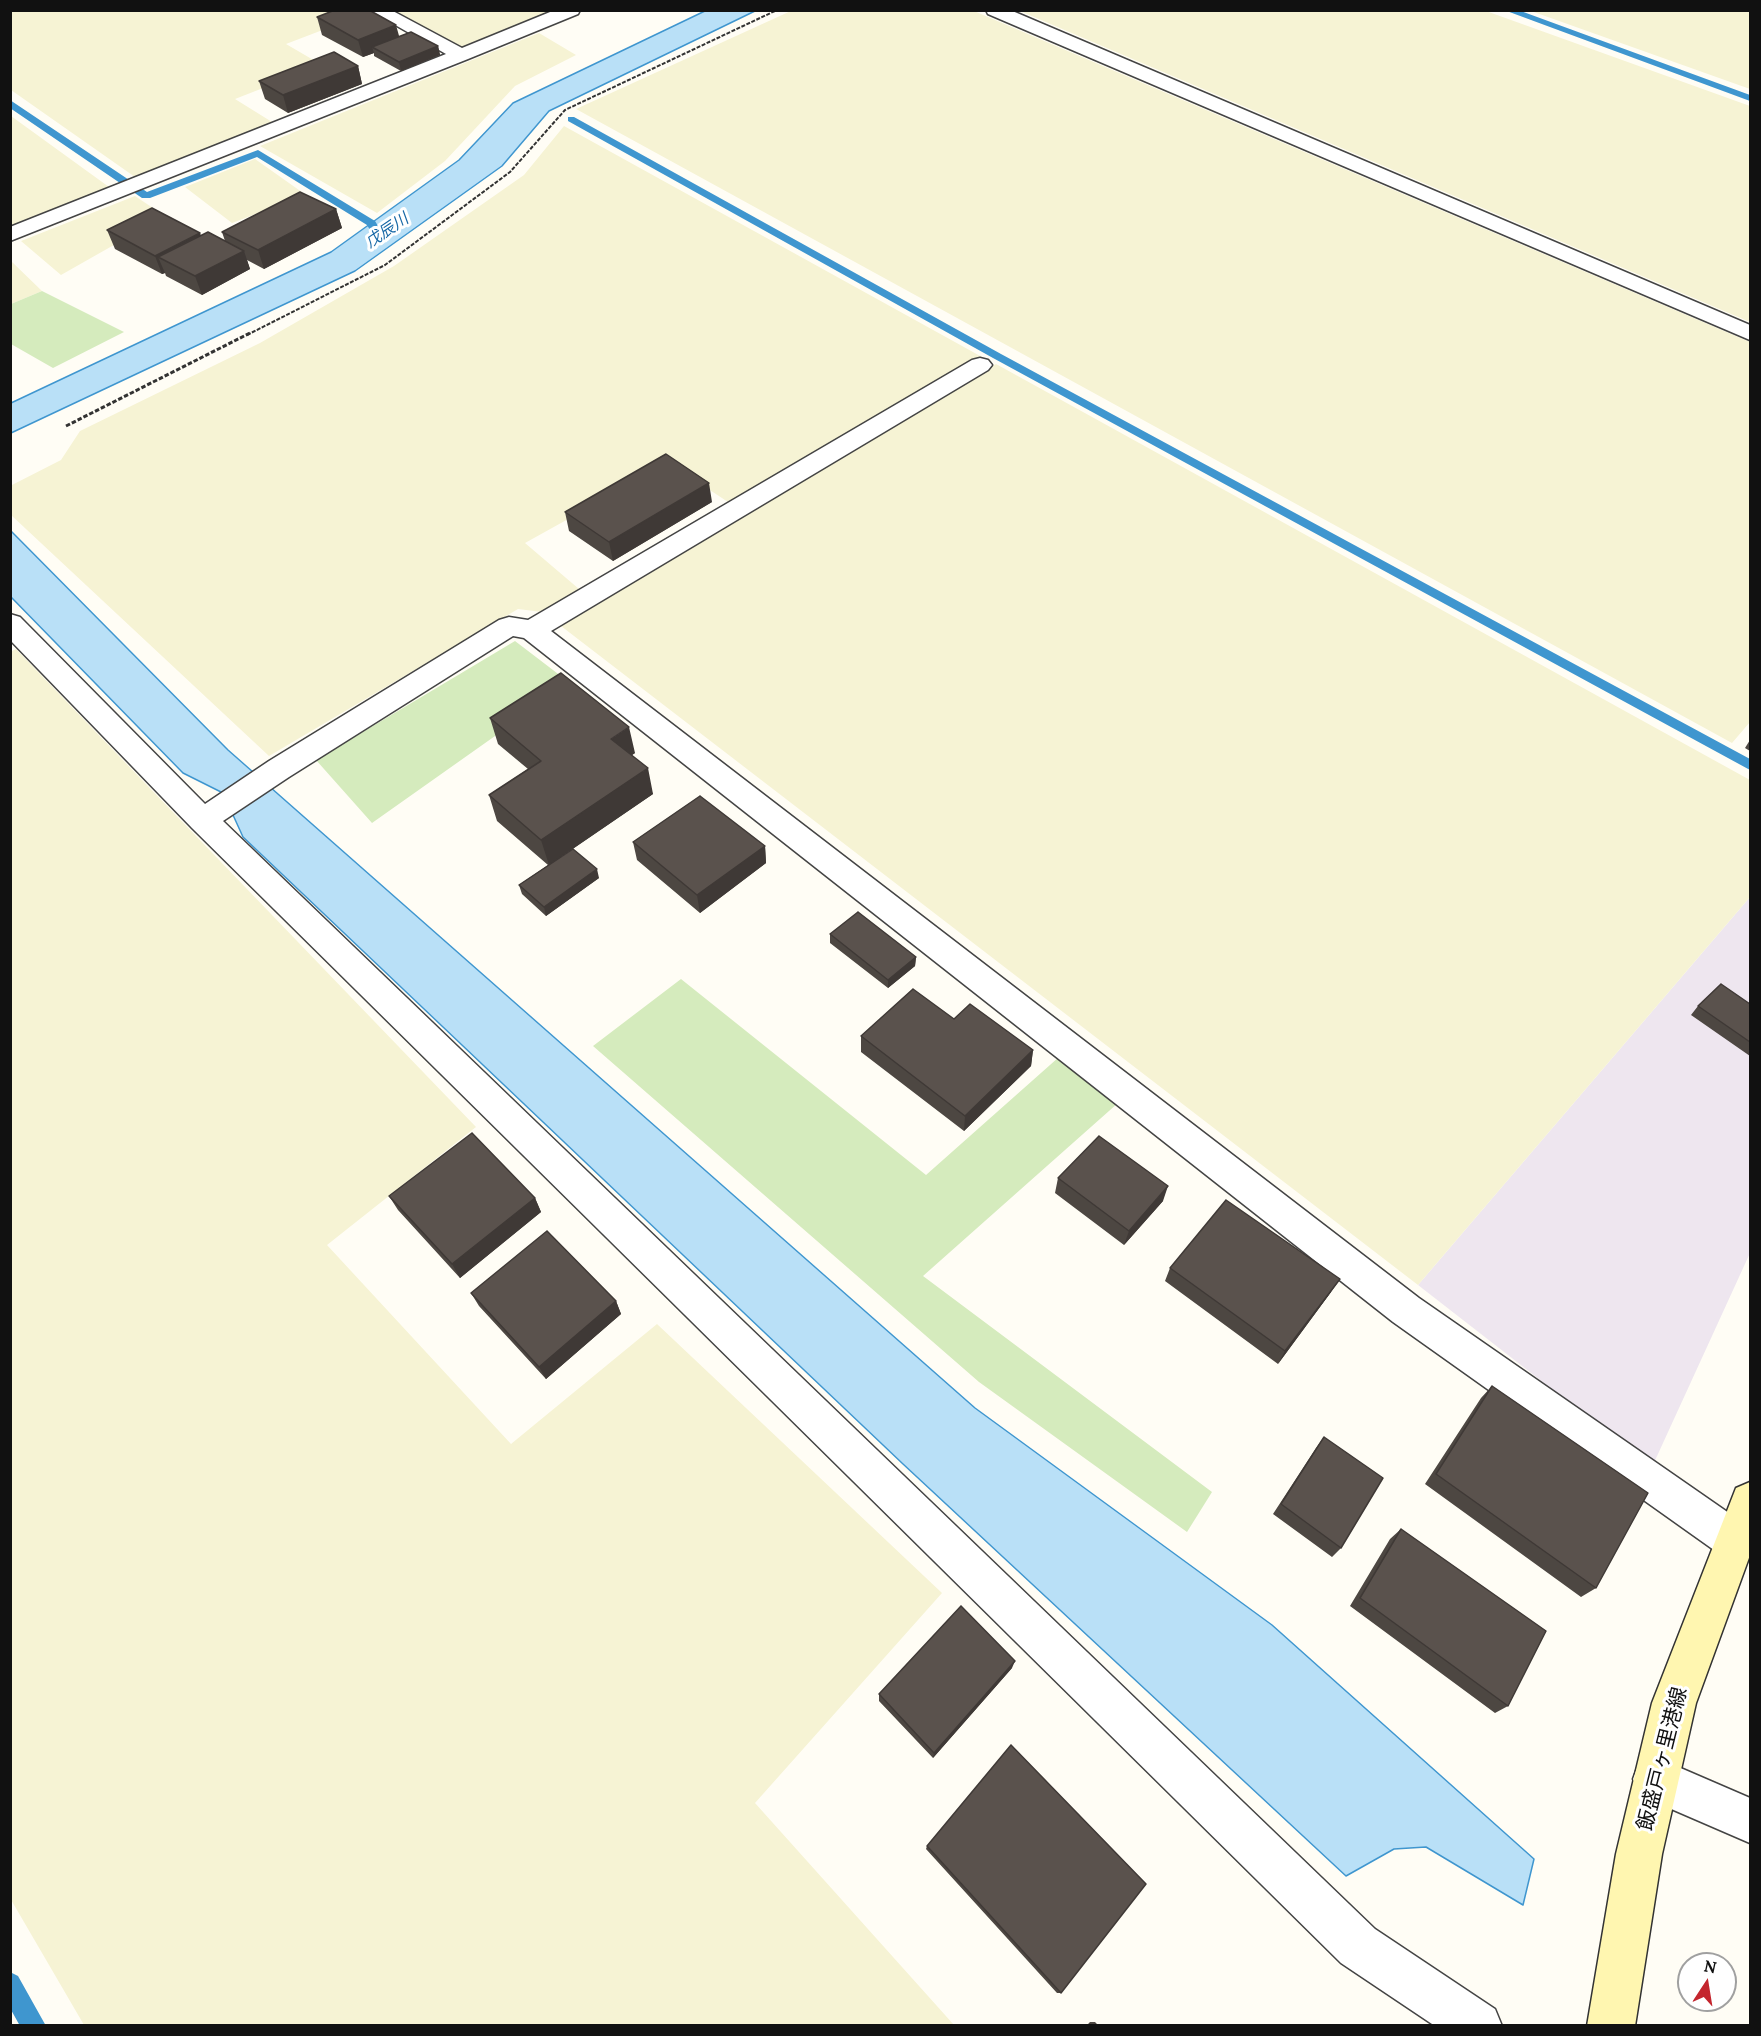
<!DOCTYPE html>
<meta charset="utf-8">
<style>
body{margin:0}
#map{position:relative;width:1761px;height:2036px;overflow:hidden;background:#fffdf5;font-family:Lora,serif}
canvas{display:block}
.frame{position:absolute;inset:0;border:12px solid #111;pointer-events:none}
.north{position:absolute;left:1677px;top:1952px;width:60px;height:60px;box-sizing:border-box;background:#fff;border:2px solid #a0a0a0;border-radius:50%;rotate:12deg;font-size:16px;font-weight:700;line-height:24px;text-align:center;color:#111}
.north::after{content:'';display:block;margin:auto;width:21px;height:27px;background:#c4262e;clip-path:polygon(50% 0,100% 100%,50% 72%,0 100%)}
</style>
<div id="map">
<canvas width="1761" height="2036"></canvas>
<div class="frame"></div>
<div class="north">N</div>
</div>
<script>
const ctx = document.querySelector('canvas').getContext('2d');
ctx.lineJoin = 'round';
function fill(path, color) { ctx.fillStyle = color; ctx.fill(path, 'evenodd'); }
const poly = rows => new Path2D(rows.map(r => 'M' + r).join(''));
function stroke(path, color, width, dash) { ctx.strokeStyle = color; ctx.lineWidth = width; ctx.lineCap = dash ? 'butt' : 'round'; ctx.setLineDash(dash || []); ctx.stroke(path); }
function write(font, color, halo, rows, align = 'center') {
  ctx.font = font + ' Lora,"Noto Sans JP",serif'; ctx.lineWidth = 6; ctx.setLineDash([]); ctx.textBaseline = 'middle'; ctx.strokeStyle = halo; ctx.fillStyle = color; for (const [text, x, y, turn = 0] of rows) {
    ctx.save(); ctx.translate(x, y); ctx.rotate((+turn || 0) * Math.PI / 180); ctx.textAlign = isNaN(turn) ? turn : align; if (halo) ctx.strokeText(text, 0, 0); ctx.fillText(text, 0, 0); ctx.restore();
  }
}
const industrial = poly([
 [1750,897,1750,1253,1652,1467,1418,1285]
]);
const farmland = poly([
 [362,10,367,13,286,44,322,65,235,99,272,122,135,177,11,90,11,11],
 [793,10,974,11,1750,342,1750,722,1732,743,576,109],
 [394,11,555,11,462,47],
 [1020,11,1486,11,1750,106,1750,322],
 [1531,11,1750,11,1750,89],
 [539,33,576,55,515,86,445,161,377,213,260,146],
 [11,116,109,187,11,226],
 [564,126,982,357,731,504,669,463,525,543,579,589,542,612,518,609,269,756,11,515,10,486,61,460,80,431,260,343,394,266,524,175],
 [255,159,306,195,232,223,185,187],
 [135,196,165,216,61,275,21,241],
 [11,261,42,291,11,304],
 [996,364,1750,780,1750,897,1418,1285,561,626],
 [16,649,476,1127,327,1245,511,1444,657,1324,942,1593,755,1803,954,2025,84,2025,10,1898,10,652]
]);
const green = poly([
 [42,291,124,332,53,368,11,344,11,304],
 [515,641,570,683,372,823,316,760],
 [681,979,926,1175,1059,1057,1118,1103,923,1276,1212,1492,1187,1532,979,1382,593,1046]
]);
const water = poly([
 [707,10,755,11,549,111,502,166,355,271,11,433,11,403,331,252,459,160,513,103,707,10],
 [10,530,228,750,975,1408,1272,1625,1534,1859,1523,1905,1426,1847,1394,1849,1346,1876,903,1464,243,837,223,793,183,773,11,597,10,530]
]);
const stream = poly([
 [1504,10,1518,10,1750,95,1750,101,1504,10],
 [10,100,147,192,258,150,375,221,384,236,379,239,375,238,367,225,257,157,150,198,142,198,10,108,10,100],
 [568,117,574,117,1001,354,1750,759,1750,770,993,358,568,121,568,117],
 [10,1972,18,1976,46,2026,20,2026,10,2008,10,1972]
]);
const pathFar1 = poly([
 [247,335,385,265,510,172,565,110,777,10]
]);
const path = poly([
 [66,426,250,333]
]);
const street = poly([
 [369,10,391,10,462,48,555,10,580,10,578,14,468,59,10,241,10,227,446,54,369,10],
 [986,10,1010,10,1750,325,1750,340,988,14,986,10],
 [980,358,988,360,992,365,988,370,551,631,1419,1298,1749,1527,1749,1555,1735,1561,1721,1555,1393,1322,524,638,513,636,289,777,223,821,1375,1929,1495,2009,1502,2026,1435,2026,1341,1963,192,828,10,640,10,614,20,617,205,804,269,761,499,620,509,617,528,620,972,360,980,358],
 [1655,1757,1750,1798,1750,1843,1639,1795,1633,1779,1639,1763,1655,1757]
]);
const secondary = poly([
 [1750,1482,1750,1555,1696,1703,1662,1854,1635,2026,1587,2026,1616,1854,1652,1703,1736,1488,1750,1482]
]);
const wall = poly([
 [317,17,438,46,440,55,401,71,374,56,374,53,363,57,322,35],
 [358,66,362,84,288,113,265,99,259,81],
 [336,209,342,228,264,269,247,260,250,269,202,295,166,276,165,273,162,274,115,249,107,230,225,241,222,232],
 [712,502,613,561,569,531,565,512],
 [490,718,635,753,632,755,653,794,561,857,599,878,546,916,522,894,519,885,548,865,497,821,489,795,528,769,498,744],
 [1750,740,1750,751,1745,748],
 [633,842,765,846,766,863,700,913,637,860],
 [830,934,916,957,915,966,888,988,830,943],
 [1750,1004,1750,1056,1691,1015,1698,1006],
 [954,1019,1033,1050,1031,1066,964,1131,861,1052,861,1036],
 [1058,1178,1163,1201,1124,1245,1055,1193],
 [389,1196,535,1198,541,1212,460,1278,398,1210],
 [1170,1268,1331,1292,1278,1364,1165,1281],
 [471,1293,616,1301,621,1314,546,1379,479,1306],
 [1492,1386,1596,1588,1581,1597,1425,1484,1481,1398],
 [1324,1437,1341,1548,1332,1557,1273,1514,1316,1448],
 [1401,1529,1508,1706,1495,1713,1350,1606,1390,1539],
 [1012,1668,933,1758,879,1701,879,1694],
 [927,1846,1061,1993,1057,1993,926,1849],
 [1090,2022,1095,2022,1098,2025,1087,2025]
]);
const shadedWall = poly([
 [396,25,401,43,372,47,374,53,363,57,358,40],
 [438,46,440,55,401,71,399,62],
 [358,66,362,84,288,113,283,95],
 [336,209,342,228,264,269,258,250],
 [200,233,207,251,158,257,165,273,162,274,155,256],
 [244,251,250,269,202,295,195,276],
 [709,483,712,502,613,561,609,542],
 [629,727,635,753,617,765,611,739],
 [648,768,653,794,549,865,541,840],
 [765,846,766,863,700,913,697,895],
 [597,869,599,878,546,916,544,907],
 [916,957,915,966,888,988,888,980],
 [1033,1050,1031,1066,964,1131,965,1116],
 [1168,1186,1163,1201,1124,1245,1129,1231],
 [535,1198,541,1212,460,1278,452,1264],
 [1340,1279,1331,1292,1278,1364,1285,1351],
 [616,1301,621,1314,546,1379,539,1367],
 [1015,1661,1012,1668,933,1758,934,1753]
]);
const building = poly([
 [335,10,369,10,396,25,358,40,317,17,335,10],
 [411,32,438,46,399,62,372,47,411,32],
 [334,52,358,66,283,95,259,81,334,52],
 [300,192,336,209,258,250,222,232,300,192],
 [152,208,200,233,155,256,107,230,152,208],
 [208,232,244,251,195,276,158,257,208,232],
 [666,454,709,483,609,542,565,512,666,454],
 [561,673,629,727,611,739,648,768,541,840,489,795,541,761,490,718,561,673],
 [700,796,765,846,697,895,633,842,700,796],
 [573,849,597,869,544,907,519,885,573,849],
 [858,912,916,957,888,980,830,934,858,912],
 [1721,984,1750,1004,1750,1042,1698,1006,1721,984],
 [913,989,954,1019,970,1004,1033,1050,965,1116,861,1036,913,989],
 [472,1133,535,1198,452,1264,389,1196,472,1133],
 [1099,1136,1168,1186,1129,1231,1058,1178,1099,1136],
 [1226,1200,1340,1279,1285,1351,1170,1268,1226,1200],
 [547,1231,616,1301,539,1367,471,1293,547,1231],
 [1492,1386,1648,1493,1596,1588,1436,1474,1492,1386],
 [1324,1437,1383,1478,1341,1548,1281,1504,1324,1437],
 [1401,1529,1546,1631,1508,1706,1360,1598,1401,1529],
 [961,1606,1015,1661,934,1753,879,1694,961,1606],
 [1011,1745,1146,1884,1061,1993,927,1846,1011,1745]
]);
const farWaternames = [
 ["戊辰川",387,231,-34]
];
const nearStreetnames = [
 ["飯盛戸ヶ里港線",1663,1759,-76]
];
fill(industrial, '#eee6ef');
fill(farmland, '#f6f3d4');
fill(green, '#d5ebbd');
fill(water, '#b9e0f7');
stroke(water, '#3f96cf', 1.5);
fill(stream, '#3f96cf');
stroke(street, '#444', 3);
stroke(secondary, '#333', 3);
stroke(pathFar1, '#333', 2, [4, 1.5]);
stroke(path, '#333', 3, [4.5, 2]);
fill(street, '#fff');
fill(secondary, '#fff6b0');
fill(wall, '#4d4742');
fill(shadedWall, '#3f3936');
fill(building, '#5a524d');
stroke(building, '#3f3936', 1.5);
write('italic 16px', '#1768a6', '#fff', farWaternames);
write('21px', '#111', '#fff', nearStreetnames);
</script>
